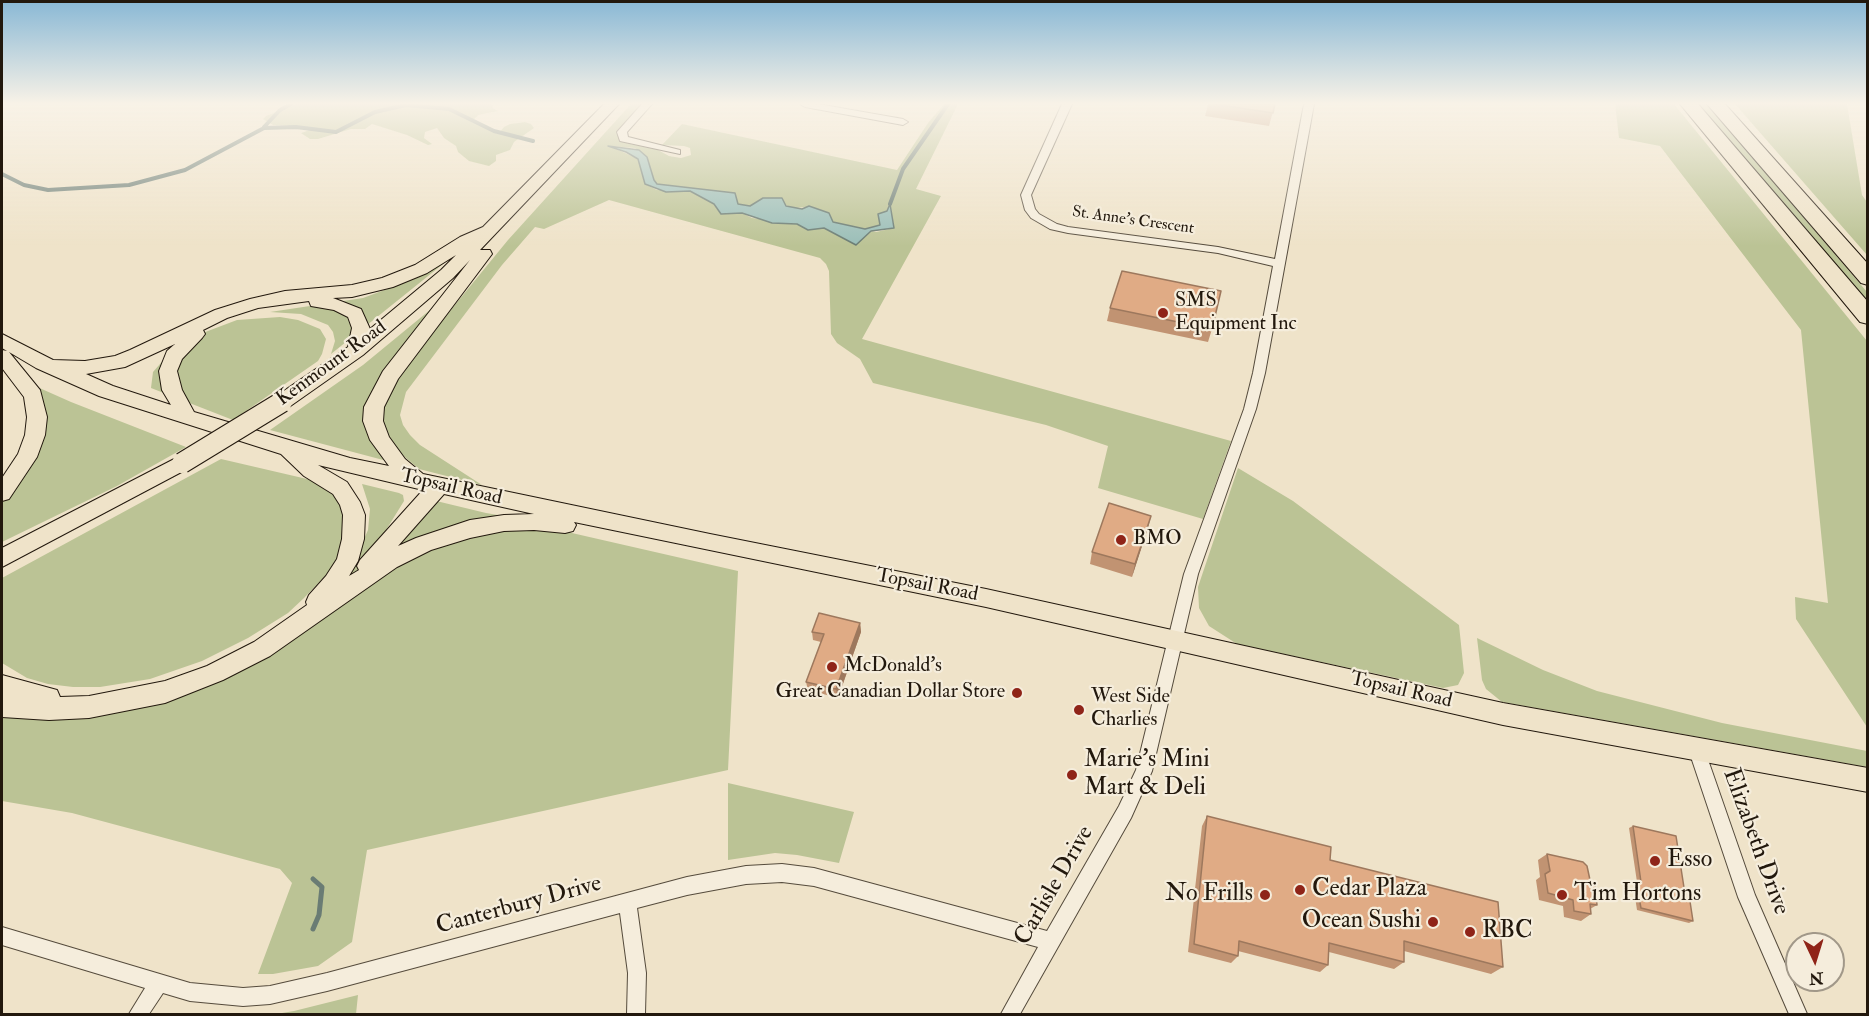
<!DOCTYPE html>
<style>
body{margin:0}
#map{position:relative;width:1869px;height:1016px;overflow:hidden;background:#efe3c9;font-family:"IM FELL Double Pica",serif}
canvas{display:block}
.frame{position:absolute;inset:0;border:3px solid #22180d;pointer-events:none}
.north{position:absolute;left:1785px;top:932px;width:60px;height:60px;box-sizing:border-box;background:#f5eddc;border:2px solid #a19889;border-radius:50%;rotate:176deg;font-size:16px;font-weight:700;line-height:24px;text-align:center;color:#22180d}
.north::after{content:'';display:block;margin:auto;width:21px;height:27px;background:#8f2418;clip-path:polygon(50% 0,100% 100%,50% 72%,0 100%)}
</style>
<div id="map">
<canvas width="1869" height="1016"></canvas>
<div class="frame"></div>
<div class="north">N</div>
</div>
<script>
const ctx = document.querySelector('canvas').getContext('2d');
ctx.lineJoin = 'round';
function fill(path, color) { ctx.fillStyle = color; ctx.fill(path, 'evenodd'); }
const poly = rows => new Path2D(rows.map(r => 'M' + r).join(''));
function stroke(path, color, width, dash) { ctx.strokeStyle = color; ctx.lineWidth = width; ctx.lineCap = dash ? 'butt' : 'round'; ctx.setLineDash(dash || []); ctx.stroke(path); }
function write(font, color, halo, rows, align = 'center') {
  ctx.font = font + ' "IM FELL Double Pica",serif'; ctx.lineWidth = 4.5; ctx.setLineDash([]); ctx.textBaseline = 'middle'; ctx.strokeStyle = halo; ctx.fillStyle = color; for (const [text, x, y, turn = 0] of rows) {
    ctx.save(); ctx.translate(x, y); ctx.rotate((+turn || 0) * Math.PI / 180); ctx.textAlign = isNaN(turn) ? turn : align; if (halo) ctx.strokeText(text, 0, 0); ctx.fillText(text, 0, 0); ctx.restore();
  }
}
const green = poly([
 [297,104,492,104,493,108,498,111,478,115,472,122,498,134,504,127,510,124,525,122,531,124,534,128,514,142,510,150,496,155,496,161,489,166,469,161,458,152,456,146,444,138,437,128,425,132,424,138,432,144,428,145,407,135,372,124,365,129,351,129,318,139,310,139,301,133,310,130,308,127,273,125,263,119,266,116],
 [631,104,643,104,620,129,619,138,626,143,658,150,669,156,681,158,691,155,690,148,684,146,662,145,682,124,897,170,928,123,944,104,958,104,916,189,941,196,862,339,1231,441,1203,519,1098,488,1108,446,1046,425,873,383,860,359,837,343,831,334,829,271,826,264,820,258,609,200,544,229,535,227,502,265,406,392,400,415,403,425,410,435,420,445,482,485,419,469,393,447,383,426,382,404,404,367,508,240],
 [610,146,635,148,647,157,654,180,657,184,716,192,738,204,750,206,763,198,795,208,806,207,829,213,833,222,865,229,881,225,890,204,894,228,876,232,871,231,856,244,824,228,807,230,797,224,752,218,742,213,728,214,717,209,714,204,690,191,657,190,645,184,638,159],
 [1615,104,1674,104,1867,341,1867,727,1796,619,1795,597,1828,603,1801,330,1660,146,1619,138],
 [1696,104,1707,104,1770,178,1867,292,1867,304],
 [1735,104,1847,104,1862,195,1867,202,1867,255],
 [448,260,331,354,335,341,333,332,328,325,301,314,270,312,363,298,414,279],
 [436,305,386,374,372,440,387,461,270,430,363,365],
 [280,317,298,320,320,329,326,339,322,354,318,361,233,420,151,388,153,372,167,356,200,334,237,320],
 [8,374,71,402,186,447,117,486,2,542,2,493,30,432,24,395],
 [221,459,350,489,355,528,332,569,304,598,288,613,248,638,202,661,150,679,100,687,73,687,48,684,27,678,2,663,2,578],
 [1238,468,1293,501,1459,625,1464,673,1458,685,1443,688,1237,644,1209,626,1199,608,1198,587],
 [362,484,399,493,403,495,404,501,370,556,353,577,310,607,364,539,368,530,370,509],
 [428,499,486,513,509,517,380,555],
 [550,528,738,571,728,770,367,850,352,942,318,966,273,974,258,974,292,883,280,869,72,813,2,801,2,714,32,716,153,704,413,555,486,530],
 [1477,638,1543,670,1597,691,1722,723,1867,751,1867,767,1502,702,1486,689,1482,680],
 [728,783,854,812,839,863,797,855,775,853,728,860],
 [358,995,356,1014,276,1014,294,1011]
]);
const water = poly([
 [608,146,639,150,647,157,654,180,657,184,735,193,738,204,750,206,763,198,782,198,786,206,802,209,809,206,829,213,833,222,865,229,880,225,878,214,887,211,890,204,894,228,871,231,856,245,824,228,808,230,797,224,772,223,742,213,721,214,714,204,690,191,666,192,645,184,638,159,626,152,608,146]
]);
const streamFar1 = poly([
 [264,127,280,110,291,104],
 [2,174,24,185,48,190,129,185,185,170,264,128,296,127,336,132,375,112,406,105,449,109,494,131,533,141],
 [890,204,903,169,948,104]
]);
const stream = poly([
 [313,879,322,887,319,915,313,929]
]);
const minor = poly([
 [642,104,652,104,627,132,628,137,680,150,680,154,620,141,617,132,642,104],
 [800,104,818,104,903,119,908,122,903,125,805,107,800,104],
 [1062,104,1072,104,1031,195,1035,209,1039,214,1057,224,1068,227,1218,247,1275,259,1304,104,1314,104,1265,373,1256,409,1198,574,1152,771,1131,818,1020,1014,1001,1014,1038,947,814,886,782,882,746,884,687,895,637,908,646,973,645,1014,627,1014,628,973,620,913,327,991,270,1004,243,1006,190,1001,163,993,149,1014,129,1014,145,988,2,945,2,927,190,983,243,988,270,986,327,973,687,877,746,866,782,864,814,868,1047,931,1119,806,1136,770,1184,574,1244,409,1253,373,1273,266,1218,253,1068,233,1050,229,1031,218,1025,210,1021,195,1062,104],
 [1697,744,1703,746,1705,751,1755,895,1807,1014,1789,1014,1738,897,1689,751,1691,746,1697,744]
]);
const primary = poly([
 [604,104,619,104,480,250,490,250,492,254,398,379,384,407,383,421,389,437,405,459,423,474,710,534,986,589,1503,703,1868,768,1868,792,1503,725,986,607,574,522,576,525,573,531,565,533,534,530,504,531,470,538,431,550,397,567,270,656,223,680,165,703,89,718,49,720,2,717,2,675,57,690,60,697,89,696,165,681,207,666,254,642,307,605,306,602,309,595,326,576,337,559,342,539,343,515,340,505,333,494,304,476,281,454,99,396,36,368,9,352,40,390,47,417,45,435,37,457,9,499,2,501,2,478,18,454,25,435,27,417,24,397,2,368,2,350,7,351,2,348,2,334,53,360,85,361,115,356,130,350,215,310,250,299,285,291,352,285,382,278,415,265,460,237,483,227,604,104],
 [456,255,441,270,370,329,361,309,333,298,352,297,393,287,427,273,456,255],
 [470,260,383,371,364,407,363,421,370,440,389,466,350,458,194,412,182,390,177,371,182,359,202,338,205,334,203,330,227,318,258,308,309,301,311,306,334,310,348,317,352,328,348,347,275,397,272,402,275,407,282,409,289,407,363,355,453,278,470,260],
 [175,344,167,351,159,371,162,390,171,405,113,386,86,374,125,367,175,344],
 [318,465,423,490,360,560,357,566,359,570,349,576,358,561,364,539,365,515,360,502,347,482,318,465],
 [444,494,534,514,504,515,470,520,416,538,398,546,444,494],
 [182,455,189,458,192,463,189,468,2,567,2,548,182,455]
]);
const motorway = poly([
 [1680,104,1698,104,1868,302,1868,324,1860,322,1680,104],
 [1707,104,1725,104,1868,264,1868,285,1861,283,1707,104]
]);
const primaryBridge = poly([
 [182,463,282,402]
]);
const wall = poly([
 [1208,104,1275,104,1269,126,1205,116],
 [1110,308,1212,329,1208,342,1107,321],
 [1151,516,1132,577,1090,564,1092,552],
 [860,623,861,632,838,698,808,690,806,682,821,642,813,640,812,632],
 [1207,816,1330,860,1503,967,1491,974,1404,951,1404,962,1394,969,1329,952,1328,965,1320,972,1238,951,1238,956,1231,963,1188,952,1202,826],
 [1633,826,1685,894,1693,921,1689,923,1637,910,1633,884,1637,882,1629,828],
 [1547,854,1590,880,1597,905,1590,909,1591,914,1581,921,1564,917,1563,906,1539,900,1536,880,1540,877,1538,860]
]);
const shadedWall = poly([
 [1151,516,1148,528,1132,577,1135,564],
 [860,623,861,632,838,698,836,689]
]);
const building = poly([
 [1214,104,1275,104,1273,113,1214,104],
 [1122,271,1221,291,1212,329,1110,308,1122,271],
 [1109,503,1151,516,1135,564,1092,552,1109,503],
 [819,613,860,623,836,689,806,682,824,634,812,632,819,613],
 [1207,816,1331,847,1330,860,1498,902,1503,967,1404,941,1404,962,1329,943,1328,965,1239,941,1238,956,1194,944,1207,816],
 [1633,826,1676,836,1685,894,1689,895,1693,921,1641,908,1636,882,1641,882,1633,826],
 [1547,854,1583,862,1587,866,1590,880,1595,884,1597,905,1590,904,1591,914,1574,911,1573,900,1548,893,1545,874,1550,871,1547,854]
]);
const markers = [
 [1163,313,6,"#8f2418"],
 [1121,540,6,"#8f2418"],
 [832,667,6,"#8f2418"],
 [1017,693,6,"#8f2418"],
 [1079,710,6,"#8f2418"],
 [1072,775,6,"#8f2418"],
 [1655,861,6,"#8f2418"],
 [1300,890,6,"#8f2418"],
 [1265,895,6,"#8f2418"],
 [1562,895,6,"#8f2418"],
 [1433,922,6,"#8f2418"],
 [1470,932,6,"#8f2418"]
];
const farStreetnames = [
 ["St. Anne's Crescent",1133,221,8]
];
const poiNames = [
 ["SMS",1175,302],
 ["Equipment Inc",1175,325],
 ["BMO",1133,540],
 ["McDonald's",844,667],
 ["Great Canadian Dollar Store",1005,693,"right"],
 ["West Side",1091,698],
 ["Charlies",1091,721]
];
const streetNames = [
 ["Kenmount Road",332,364,-36],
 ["Topsail Road",451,488,13],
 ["Topsail Road",927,586,11],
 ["Topsail Road",1401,691,13]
];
const nearPoinames = [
 ["Marie's Mini",1084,761],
 ["Mart & Deli",1084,789],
 ["Esso",1667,861],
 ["Cedar Plaza",1312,890],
 ["No Frills",1253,895,"right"],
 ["Tim Hortons",1574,895],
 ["Ocean Sushi",1421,922,"right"],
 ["RBC",1482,932]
];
const nearStreetnames = [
 ["Elizabeth Drive",1755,842,70],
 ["Carlisle Drive",1055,886,-60],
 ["Canterbury Drive",519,906,-15]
];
fill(green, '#bbc395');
fill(water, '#9abeb8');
stroke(water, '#6a7c74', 1.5);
stroke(streamFar1, '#6a7c74', 4);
stroke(stream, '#6a7c74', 5);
stroke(minor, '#554b3c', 2);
stroke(primary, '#22180d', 2);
stroke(motorway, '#22180d', 2);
fill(minor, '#f5eddc');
fill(primary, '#efe3c9');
fill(motorway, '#efe3c9');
stroke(primaryBridge, '#22180d', 22, []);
stroke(primaryBridge, '#efe3c9', 20);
fill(wall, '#c19372');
fill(shadedWall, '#9d785d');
fill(building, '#e0ab85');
stroke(building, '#9d785d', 1.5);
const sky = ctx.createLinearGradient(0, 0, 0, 246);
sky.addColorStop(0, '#89b8d5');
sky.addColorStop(0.42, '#f8f2e7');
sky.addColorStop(1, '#f8f2e700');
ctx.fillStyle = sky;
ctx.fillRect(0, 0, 1869, 246);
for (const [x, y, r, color] of markers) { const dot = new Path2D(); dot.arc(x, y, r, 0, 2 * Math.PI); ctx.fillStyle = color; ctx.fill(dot); stroke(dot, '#f5eddc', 2); }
write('16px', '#22180d', '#f5eddc', farStreetnames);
write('20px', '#22180d', '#f5eddc', poiNames, 'left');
write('20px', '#22180d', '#f5eddc', streetNames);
write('24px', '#22180d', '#f5eddc', nearPoinames, 'left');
write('24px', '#22180d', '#f5eddc', nearStreetnames);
</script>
